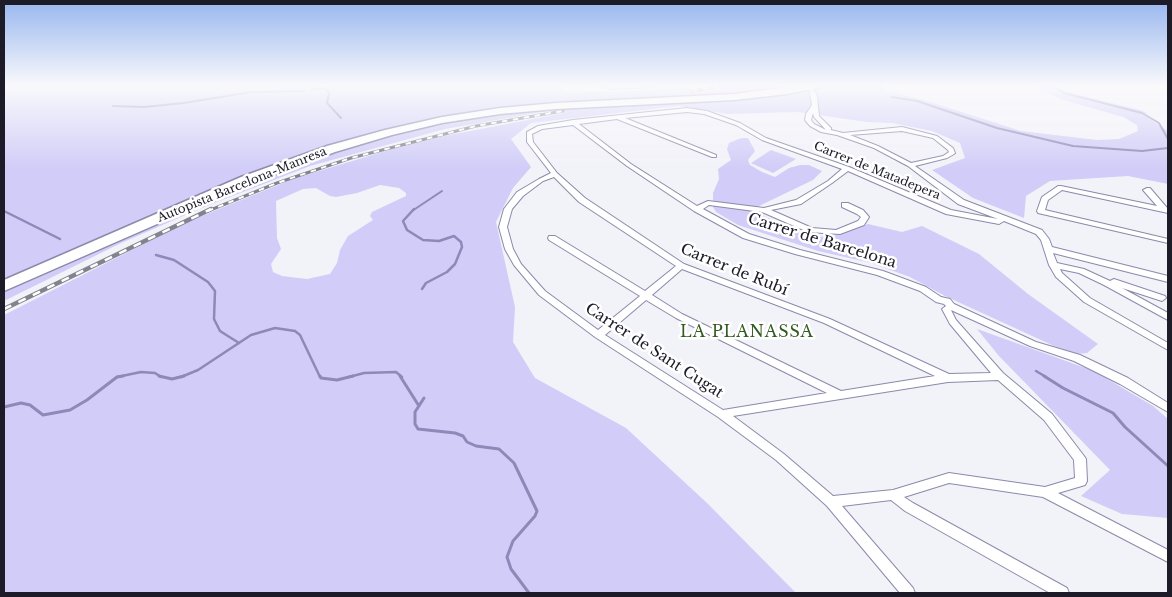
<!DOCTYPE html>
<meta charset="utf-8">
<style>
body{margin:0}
#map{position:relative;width:1172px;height:597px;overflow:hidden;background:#f2f2f9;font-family:"Libre Baskerville",serif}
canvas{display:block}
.frame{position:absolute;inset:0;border:5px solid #1d1b28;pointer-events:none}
</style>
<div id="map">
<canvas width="1172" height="597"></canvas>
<div class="frame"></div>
</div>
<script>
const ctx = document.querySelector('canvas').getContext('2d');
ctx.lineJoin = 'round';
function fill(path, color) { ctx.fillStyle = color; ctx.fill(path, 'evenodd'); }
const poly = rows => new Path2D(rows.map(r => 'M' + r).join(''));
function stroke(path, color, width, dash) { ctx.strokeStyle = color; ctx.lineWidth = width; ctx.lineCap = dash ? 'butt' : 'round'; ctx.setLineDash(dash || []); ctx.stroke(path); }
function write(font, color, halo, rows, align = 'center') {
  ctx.font = font + ' "Libre Baskerville",serif'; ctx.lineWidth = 5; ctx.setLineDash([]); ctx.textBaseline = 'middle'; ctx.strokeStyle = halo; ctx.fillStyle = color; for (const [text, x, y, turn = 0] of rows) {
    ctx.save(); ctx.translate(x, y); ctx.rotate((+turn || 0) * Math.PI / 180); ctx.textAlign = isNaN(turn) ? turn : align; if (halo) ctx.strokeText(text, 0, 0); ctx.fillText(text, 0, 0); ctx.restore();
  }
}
const green = poly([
 [4,85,559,85,566,93,689,88,694,92,736,85,884,85,885,90,891,92,921,99,1021,131,1097,140,1119,139,1138,131,1137,125,1123,117,1063,100,1031,85,1055,85,1059,88,1075,94,1141,110,1147,113,1144,115,1168,131,1168,184,1128,176,1050,181,1026,196,1024,218,973,198,932,170,965,158,960,143,932,131,892,123,867,122,798,112,727,114,679,106,531,123,511,139,531,167,513,188,496,222,515,307,513,342,535,378,626,428,707,503,796,593,4,593,4,315,187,222,293,179,385,151,444,136,564,113,560,109,445,129,310,166,199,209,119,244,4,301],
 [380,185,399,188,406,193,406,196,372,212,370,216,373,220,348,236,340,250,337,263,330,274,307,279,282,276,273,272,271,264,281,249,277,238,276,201,303,189,316,188,330,196,336,197,357,193],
 [741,138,748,138,755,151,748,160,750,165,762,172,775,177,789,168,800,165,809,165,822,171,813,180,757,207,758,211,764,216,792,229,815,237,833,236,868,224,902,232,922,226,979,254,1028,294,1098,344,1087,353,1077,354,1054,346,945,296,910,277,871,263,818,251,738,225,716,212,713,207,713,193,719,179,718,169,731,160,727,149,729,143],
 [771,150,796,159,773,173,751,163],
 [977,329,1094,371,1153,406,1168,419,1168,518,1122,514,1081,496,1110,470,999,356]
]);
const streamFar2 = poly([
 [324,85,329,94,327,103,341,118],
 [1050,85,1064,93,1142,113,1159,123,1168,139],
 [311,90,326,88],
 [892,97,917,101,997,128,1073,146,1142,151,1168,148],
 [113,106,144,107,184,103,251,92,304,91],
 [412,211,442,191]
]);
const streamFar1 = poly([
 [414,209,403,221,407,230,423,240,439,241,454,236,461,242,462,247,455,264,447,272,426,283,422,289],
 [4,211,60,239],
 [156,255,174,260,208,282,215,291,214,319,220,331,239,343],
 [1036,371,1046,377],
 [117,377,141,372,155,373,161,377],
 [181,377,198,370,251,335,275,328,295,331,300,335,320,377],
 [349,377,364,373,396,372,402,377]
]);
const stream = poly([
 [159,376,172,379,184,376],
 [320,376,321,378,337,380,353,376],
 [400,376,419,406],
 [1044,376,1063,388,1113,413,1125,427,1168,466],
 [424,398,415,412,415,424,418,429,455,433,463,436,467,442,476,446,499,449,514,463,537,511,535,516,513,541,507,557,511,569,529,593],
 [4,407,21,403,30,405,43,415,70,410,87,400,117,377,123,376]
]);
const street = poly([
 [598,85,656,85,653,87,611,89,598,85],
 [809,88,813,88,817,96,819,116,831,128,831,130,843,133,902,127,937,136,953,148,955,153,954,154,947,158,915,166,964,200,1042,230,1049,239,1052,247,1168,276,1168,282,1053,253,1057,263,1084,269,1110,281,1114,279,1165,296,1166,298,1162,301,1122,288,1168,313,1168,320,1104,285,1079,273,1060,269,1062,273,1090,298,1168,343,1168,350,1084,302,1056,277,1049,265,1041,240,1036,234,1004,221,999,224,946,214,848,171,832,183,801,204,771,210,812,228,836,230,858,221,861,217,857,214,842,207,842,203,848,203,863,210,869,217,864,225,840,234,808,232,762,212,709,205,703,209,749,234,800,250,883,271,926,287,941,297,950,299,954,304,1036,342,1080,355,1128,378,1168,403,1168,412,1120,384,1074,361,1030,346,951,310,956,320,1003,373,1052,414,1084,456,1086,459,1087,481,1085,485,1058,493,1168,550,1168,562,1043,497,949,483,904,497,913,503,1067,588,1069,593,1050,593,905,511,891,500,842,506,913,588,915,593,900,593,827,506,776,460,718,417,595,337,539,295,514,265,505,249,499,227,504,209,517,192,539,179,551,173,527,142,527,132,538,126,573,120,687,108,707,111,740,123,766,138,849,167,951,210,998,219,958,204,908,166,874,148,837,135,821,132,810,126,805,120,806,114,812,105,809,88],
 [687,112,704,114,736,125,762,140,842,169,828,181,796,200,764,208,708,201,697,206,631,164,579,124,617,119,712,157,716,157,716,155,625,118,687,112],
 [813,113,814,117,826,130,814,124,811,120,813,113],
 [573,125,627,166,694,211,743,238,795,254,877,275,920,291,936,302,944,304,946,306,942,309,950,324,991,373,949,374,830,319,684,264,585,198,557,173,533,142,532,134,542,129,573,125],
 [902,131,933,138,948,150,949,152,943,156,911,163,878,146,850,135,902,131],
 [554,177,579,202,676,266,645,291,555,236,549,236,548,238,549,240,640,296,598,330,545,291,521,264,513,249,507,227,512,209,523,196,543,181,554,177],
 [682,269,824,323,935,376,841,391,682,314,652,295,682,269],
 [646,300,676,318,827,393,723,410,605,335,646,300],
 [998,380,1044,420,1074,460,1075,478,1045,487,949,473,893,490,833,496,784,454,733,416,948,382,998,380],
 [1058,186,1061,186,1157,206,1143,190,1147,188,1150,188,1168,209,1168,213,1062,190,1048,200,1045,210,1168,239,1168,243,1038,213,1037,211,1042,197,1058,186]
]);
const highway = poly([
 [803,85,823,85,822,87,787,94,734,100,556,109,500,114,442,123,392,135,335,152,251,183,4,291,4,280,241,177,327,146,385,130,442,117,500,108,556,103,734,94,803,85]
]);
const railFar1 = poly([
 [692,91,726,85],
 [208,211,277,183,351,158,476,126,563,111]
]);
const rail = poly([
 [4,309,211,209]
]);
const farStreetnames = [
 ["Carrer de Matadepera",877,171,22],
 ["Autopista Barcelona-Manresa",242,185,-22]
];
const streetNames = [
 ["Carrer de Barcelona",822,241,17],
 ["Carrer de Rubí",734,270,22],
 ["Carrer de Sant Cugat",654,351,33]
];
const neighbourhoodNames = [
 ["LA PLANASSA",747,332]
];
fill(green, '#d1cdf8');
stroke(streamFar2, '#8f89b9', 2);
stroke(streamFar1, '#8f89b9', 2.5);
stroke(stream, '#8f89b9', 3);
stroke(street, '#8c89aa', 2);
stroke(highway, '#8c89aa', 3);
fill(street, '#fff');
fill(highway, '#fff');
stroke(railFar1, '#83828d', 3);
stroke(rail, '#83828d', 4.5);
stroke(railFar1, '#fff', 2, [5.5]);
stroke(rail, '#fff', 2.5, [8]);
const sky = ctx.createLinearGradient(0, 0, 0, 168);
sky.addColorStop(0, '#98b6ee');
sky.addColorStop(0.51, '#f9f9fc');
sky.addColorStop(1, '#f9f9fc00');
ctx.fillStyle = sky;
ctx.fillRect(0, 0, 1172, 168);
write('12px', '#1d1b28', '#fff', farStreetnames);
write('15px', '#1d1b28', '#fff', streetNames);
ctx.letterSpacing = '1px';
write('16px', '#315b20', '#fff', neighbourhoodNames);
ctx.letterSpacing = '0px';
</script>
